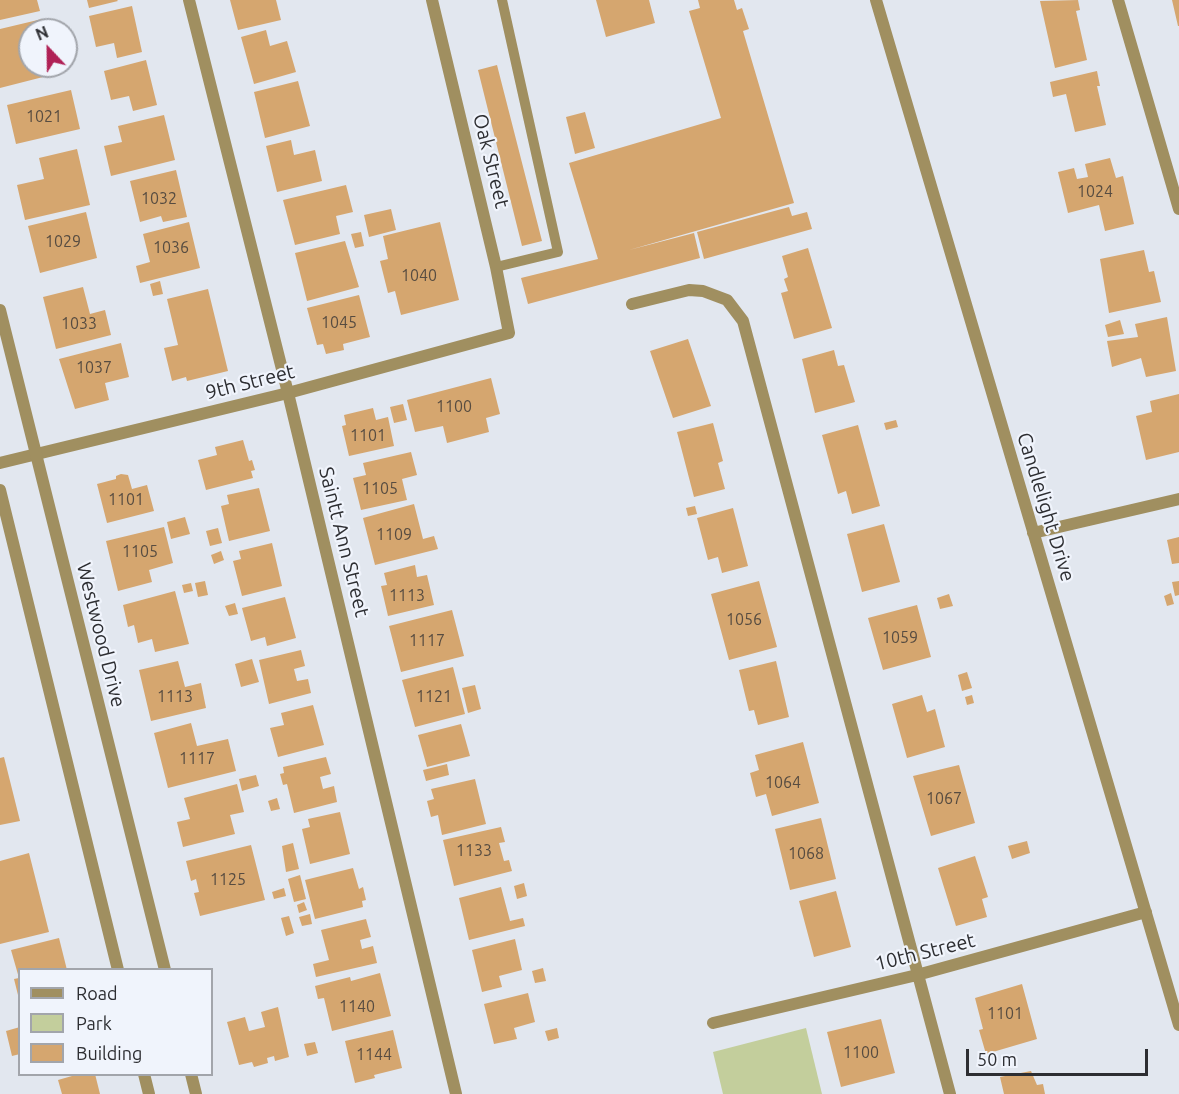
<!DOCTYPE html>
<style>
body{margin:0}
#map{position:relative;width:1179px;height:1094px;overflow:hidden;background:#e2e7ef;font-family:Ubuntu,sans-serif}
canvas{display:block}
.legend{position:absolute;left:18px;top:968px;width:195px;height:108px;box-sizing:border-box;background:#f0f4fc;border:2px solid #a2a5ab;margin:0;padding:8px 10px;list-style:none;font-size:18px;color:#2d2e32}
.legend li{display:flex;align-items:center;gap:12px;height:30px}
.legend b{width:30px;border:2px solid #a2a5ab}
.north{position:absolute;left:18px;top:18px;width:60px;height:60px;box-sizing:border-box;background:#f0f4fc;border:2px solid #a2a5ab;border-radius:50%;rotate:338deg;font-size:16px;font-weight:700;line-height:24px;text-align:center;color:#2d2e32}
.north::after{content:'';display:block;margin:auto;width:21px;height:27px;background:#b02156;clip-path:polygon(50% 0,100% 100%,50% 72%,0 100%)}
.scale{position:absolute;left:966px;top:1049px;width:182px;height:27px;box-sizing:border-box;border:3px solid #2d2e32;border-top:0;padding-left:8px;font-size:18px;line-height:21px;white-space:nowrap;color:#2d2e32;-webkit-text-stroke:4px #f0f4fc;paint-order:stroke}
</style>
<div id="map">
<canvas width="1179" height="1094"></canvas>
<ul class="legend">
<li><b style="height:8px;background:#a08f60"></b>Road</li>
<li><b style="height:16px;background:#c3ce9c"></b>Park</li>
<li><b style="height:16px;background:#d5a66f"></b>Building</li>
</ul>
<div class="north">N</div>
<div class="scale">50 m</div>
</div>
<script>
const ctx = document.querySelector('canvas').getContext('2d');
ctx.lineJoin = 'round';
function fill(path, color) { ctx.fillStyle = color; ctx.fill(path, 'evenodd'); }
const poly = rows => new Path2D(rows.map(r => 'M' + r).join(''));
function stroke(path, color, width, dash) { ctx.strokeStyle = color; ctx.lineWidth = width; ctx.lineCap = dash ? 'butt' : 'round'; ctx.setLineDash(dash || []); ctx.stroke(path); }
function write(font, color, halo, rows, align = 'center') {
  ctx.font = font + ' Ubuntu,sans-serif'; ctx.lineWidth = 4.5; ctx.setLineDash([]); ctx.textBaseline = 'middle'; ctx.strokeStyle = halo; ctx.fillStyle = color; for (const [text, x, y, turn = 0] of rows) {
    ctx.save(); ctx.translate(x, y); ctx.rotate((+turn || 0) * Math.PI / 180); ctx.textAlign = isNaN(turn) ? turn : align; if (halo) ctx.strokeText(text, 0, 0); ctx.fillText(text, 0, 0); ctx.restore();
  }
}
const green = poly([
 [806,1028,822,1094,723,1094,713,1052]
]);
const building = poly([
 [0,0,37,0,40,11,0,20],
 [87,0,117,0,118,1,89,8],
 [230,0,276,0,281,20,238,30],
 [596,0,649,0,655,23,606,37],
 [698,0,734,0,737,10,742,8,749,29,743,31,794,203,629,250,694,233,700,258,528,304,521,278,598,259,569,163,721,118,689,11,700,8],
 [1078,0,1080,10,1076,11,1087,60,1055,68,1040,1],
 [1172,0,1179,0,1179,26,1178,26],
 [132,6,142,52,117,58,114,43,96,47,89,16],
 [42,19,44,30,30,30,30,66,40,66,43,77,0,88,0,29],
 [266,30,270,46,287,41,296,72,254,84,241,37],
 [146,60,157,105,133,111,129,96,111,100,104,71],
 [497,65,542,241,522,246,478,70],
 [1097,71,1100,86,1097,86,1106,125,1075,132,1066,94,1053,97,1050,82],
 [298,81,310,126,265,138,254,92],
 [71,90,80,129,16,144,7,105],
 [585,112,595,148,575,154,566,117],
 [164,115,175,160,111,176,104,146,122,142,118,126],
 [291,140,294,155,315,150,322,181,277,192,266,146],
 [77,149,90,205,25,220,17,185,44,179,39,158],
 [1110,158,1116,178,1123,176,1134,224,1105,231,1099,205,1068,213,1058,172,1074,168,1077,179,1088,177,1085,164],
 [176,170,187,217,163,222,161,216,140,222,130,181],
 [346,185,353,212,336,216,340,234,295,245,283,200],
 [789,207,792,216,807,212,812,229,704,259,697,232],
 [391,209,396,230,369,237,364,215],
 [86,212,97,258,40,273,28,226],
 [189,222,200,268,140,283,136,266,150,262,143,234],
 [440,222,459,300,401,315,395,291,388,293,380,261,388,259,383,236],
 [361,232,364,246,355,248,351,234],
 [345,241,359,287,307,301,295,253],
 [808,248,832,328,794,339,781,293,788,291,784,279,788,277,782,256],
 [1144,250,1149,272,1154,271,1161,302,1109,313,1100,259],
 [160,281,163,294,153,296,150,284],
 [83,287,90,314,105,310,111,335,56,349,43,297],
 [208,289,228,371,187,381,186,377,172,381,164,348,178,345,167,299],
 [359,295,370,337,343,344,344,350,326,354,323,344,317,345,307,308],
 [1167,317,1176,371,1146,377,1141,358,1112,367,1107,341,1138,337,1135,324],
 [1120,320,1124,334,1108,337,1105,325],
 [688,339,711,406,673,418,650,351],
 [121,343,129,377,105,383,109,400,75,409,59,359],
 [834,350,838,366,844,365,855,402,815,413,802,359],
 [491,378,500,414,486,418,489,432,447,443,443,426,415,432,407,400],
 [1179,394,1179,452,1146,460,1136,416,1152,412,1150,401],
 [403,404,407,420,394,423,390,407],
 [373,408,376,420,388,417,394,446,349,456,342,426,346,425,344,415],
 [896,420,898,427,886,430,884,423],
 [713,423,723,461,718,463,725,489,694,497,677,432],
 [858,425,880,506,852,514,846,491,838,494,822,435],
 [243,440,249,461,252,460,255,470,251,471,253,478,206,490,198,460,217,455,215,447],
 [411,452,417,475,402,479,407,500,361,510,353,478,366,475,363,463],
 [121,474,128,475,132,489,147,485,154,511,107,523,97,484,116,479,116,476],
 [259,488,270,531,229,541,221,506,229,504,227,495],
 [414,504,423,539,434,536,438,549,375,565,363,518],
 [695,506,697,514,688,516,686,508],
 [733,508,748,566,722,573,718,557,708,560,697,518],
 [185,517,190,534,171,539,167,522],
 [884,524,900,582,862,592,847,534],
 [164,527,173,563,149,570,152,582,118,591,106,541],
 [218,528,222,543,210,546,206,531],
 [1179,537,1179,563,1172,564,1167,540],
 [272,543,282,586,242,596,233,561,241,559,239,551],
 [221,551,224,560,214,564,211,555],
 [415,565,417,577,427,575,434,605,388,616,381,586,387,585,384,573],
 [205,581,208,595,198,597,195,583],
 [759,581,777,647,729,660,711,594],
 [1179,581,1179,595,1175,596,1172,582],
 [191,583,193,591,184,593,182,585],
 [175,591,189,644,155,652,152,639,138,643,134,625,128,627,123,605],
 [1171,593,1174,604,1167,606,1164,596],
 [949,594,953,606,940,609,937,598],
 [285,597,296,638,267,646,265,637,251,641,242,608],
 [235,603,238,614,229,616,225,606],
 [917,605,931,657,883,670,868,618],
 [452,610,464,656,401,672,389,626],
 [301,650,305,666,294,669,297,681,308,679,311,693,269,704,259,660],
 [252,659,259,682,241,687,235,664],
 [178,661,185,687,201,683,206,708,151,721,139,670],
 [776,661,789,717,758,725,754,710,749,711,739,670],
 [453,667,465,714,415,727,402,680],
 [967,672,972,688,962,691,958,675],
 [475,685,481,709,468,713,462,688],
 [922,695,927,712,935,709,945,747,907,758,892,704],
 [972,695,974,703,967,705,965,697],
 [313,705,324,745,278,757,270,728,284,725,281,713],
 [191,723,197,746,228,739,236,771,168,788,154,733],
 [461,724,470,756,427,767,418,735],
 [803,742,819,803,772,816,766,794,756,797,750,773,759,770,755,755],
 [4,757,20,821,0,825,0,758],
 [326,757,331,774,320,777,323,789,334,786,337,802,294,813,287,784,283,785,280,774,284,773,283,767],
 [447,764,449,775,426,781,423,770],
 [959,765,975,823,931,836,913,776],
 [256,775,259,786,242,791,239,779],
 [475,779,486,824,442,835,438,815,431,817,427,801,434,799,431,789],
 [237,784,244,812,230,815,235,834,183,847,177,822,190,819,184,798],
 [277,798,280,809,271,811,268,801],
 [340,812,350,854,310,864,302,829,310,827,308,819],
 [821,818,836,879,790,890,775,829],
 [501,827,505,842,499,843,504,861,509,860,512,871,454,886,443,840],
 [1027,841,1030,853,1012,859,1008,846],
 [293,843,299,869,286,872,282,846],
 [251,845,265,900,200,916,194,893,199,892,196,879,191,881,186,861],
 [29,853,49,932,0,944,0,861],
 [975,856,988,897,982,899,987,917,956,926,938,868],
 [353,868,359,889,363,887,366,900,362,901,363,907,315,919,305,880],
 [300,875,306,899,294,902,288,879],
 [524,883,527,896,517,899,514,886],
 [501,887,510,921,523,918,525,926,469,940,459,898],
 [284,888,286,896,274,899,272,892],
 [836,891,851,947,814,957,799,901],
 [304,902,307,910,299,913,297,905],
 [310,914,312,924,302,926,299,917],
 [289,916,294,933,286,936,281,918],
 [366,919,371,937,360,940,362,949,373,946,377,963,316,977,313,964,329,960,321,930],
 [59,938,67,970,20,970,19,999,14,979,19,978,11,950],
 [515,939,522,970,499,976,502,987,482,992,472,950],
 [543,968,546,981,535,983,532,971],
 [380,973,391,1016,332,1031,324,998,318,999,315,986,350,977,351,981],
 [1022,984,1037,1039,986,1054,979,1030,983,1029,975,998],
 [528,993,535,1022,514,1028,517,1039,494,1044,484,1004],
 [278,1007,289,1057,275,1061,274,1056,267,1058,268,1063,254,1067,252,1062,239,1065,227,1022,245,1017,249,1031,265,1027,261,1012],
 [881,1019,895,1073,841,1087,827,1032],
 [20,1027,20,1054,12,1056,6,1031],
 [557,1028,559,1038,548,1041,545,1031],
 [393,1030,402,1068,374,1075,375,1078,355,1083,345,1041],
 [315,1042,318,1053,307,1056,304,1044],
 [1031,1071,1037,1085,1043,1084,1045,1094,1004,1094,1000,1077],
 [79,1074,95,1074,100,1094,62,1094,58,1080]
]);
const service = poly([
 [496,267,558,252,502,0]
]);
const minor = poly([
 [189,0,288,393,456,1094],
 [876,0,1179,1025],
 [1118,0,1179,209],
 [632,304,689,290,703,291,727,300,743,321,950,1094],
 [0,463,288,393,509,333,496,267,432,0],
 [1033,533,1179,499],
 [713,1023,917,975,1146,912]
]);
const tertiary = poly([
 [0,310,165,970],
 [0,490,118,970],
 [144,1074,149,1094],
 [191,1074,196,1094]
]);
const numberNames = [
 ["1021",44,117],
 ["1024",1095,192],
 ["1032",159,199],
 ["1029",63,242],
 ["1036",171,248],
 ["1040",419,276],
 ["1045",339,323],
 ["1033",79,324],
 ["1037",94,368],
 ["1100",454,407],
 ["1101",368,436],
 ["1105",380,489],
 ["1101",126,500],
 ["1109",394,535],
 ["1105",140,552],
 ["1113",407,596],
 ["1056",744,620],
 ["1059",900,638],
 ["1117",427,641],
 ["1113",175,697],
 ["1121",434,697],
 ["1117",197,759],
 ["1064",783,783],
 ["1067",944,799],
 ["1133",474,851],
 ["1068",806,854],
 ["1125",228,880],
 ["1140",357,1007],
 ["1101",1005,1014],
 ["1100",861,1053],
 ["1144",374,1055]
];
const streetNames = [
 ["Oak Street",491,161,76],
 ["9th Street",250,382,-14],
 ["Candlelight Drive",1046,507,73],
 ["Saintt Ann Street",344,542,76],
 ["Westwood Drive",101,635,76],
 ["10th Street",925,952,-14]
];
fill(green, '#c3ce9c');
fill(building, '#d5a66f');
stroke(service, '#a08f60', 10);
stroke(minor, '#a08f60', 12);
stroke(tertiary, '#a08f60', 12);
write('16px', '#574c41', null, numberNames);
write('20px', '#2d2e32', '#f0f4fc', streetNames);
</script>
